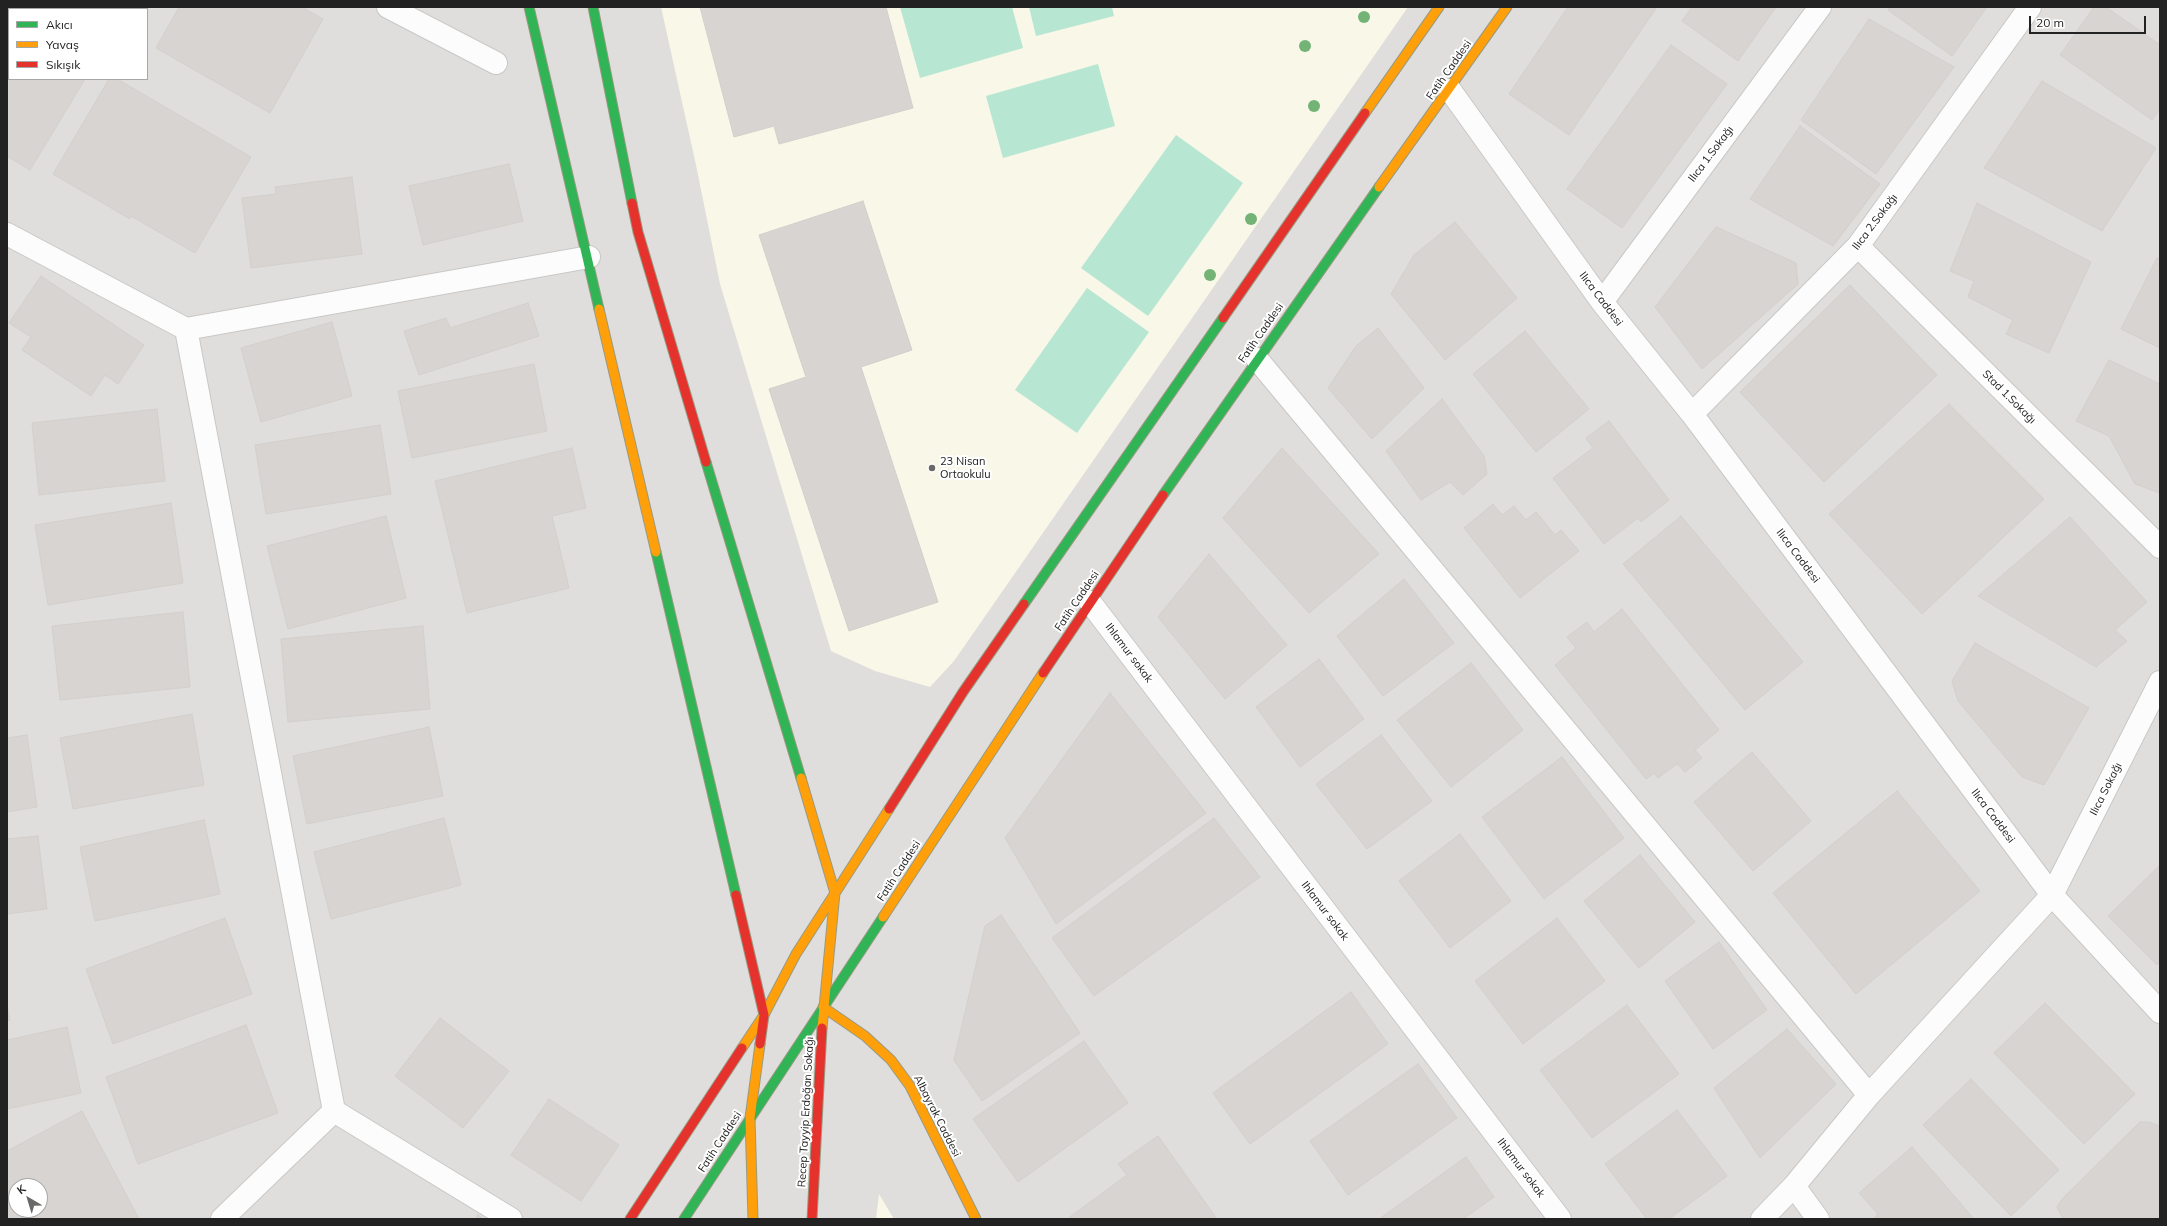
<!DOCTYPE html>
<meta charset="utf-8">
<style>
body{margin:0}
#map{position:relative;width:2167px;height:1226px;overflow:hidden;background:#f0eeeb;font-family:Mulish,sans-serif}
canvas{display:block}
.frame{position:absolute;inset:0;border:8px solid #222;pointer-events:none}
.legend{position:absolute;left:8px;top:8px;width:140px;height:72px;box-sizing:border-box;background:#fff;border:1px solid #a7a7a7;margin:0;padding:5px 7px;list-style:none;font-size:12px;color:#222}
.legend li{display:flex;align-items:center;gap:8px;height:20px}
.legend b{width:20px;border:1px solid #a7a7a7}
.north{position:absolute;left:8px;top:1178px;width:40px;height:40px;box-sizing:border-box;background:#fff;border:1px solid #a7a7a7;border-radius:50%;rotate:322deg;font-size:11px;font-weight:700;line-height:16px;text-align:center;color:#222}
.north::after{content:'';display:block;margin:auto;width:14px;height:18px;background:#6a6968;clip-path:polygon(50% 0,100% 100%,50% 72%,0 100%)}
.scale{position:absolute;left:2029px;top:16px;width:117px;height:18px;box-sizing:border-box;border:2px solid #222;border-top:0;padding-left:5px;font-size:12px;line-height:14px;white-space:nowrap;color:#222;-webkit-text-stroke:3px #fff;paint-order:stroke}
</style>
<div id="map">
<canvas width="2167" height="1226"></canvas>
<div class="frame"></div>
<ul class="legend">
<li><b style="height:5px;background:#30b455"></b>Akıcı</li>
<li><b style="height:5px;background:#ff9f0a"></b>Yavaş</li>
<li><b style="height:5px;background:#e5322d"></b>Sıkışık</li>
</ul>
<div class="north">K</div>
<div class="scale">20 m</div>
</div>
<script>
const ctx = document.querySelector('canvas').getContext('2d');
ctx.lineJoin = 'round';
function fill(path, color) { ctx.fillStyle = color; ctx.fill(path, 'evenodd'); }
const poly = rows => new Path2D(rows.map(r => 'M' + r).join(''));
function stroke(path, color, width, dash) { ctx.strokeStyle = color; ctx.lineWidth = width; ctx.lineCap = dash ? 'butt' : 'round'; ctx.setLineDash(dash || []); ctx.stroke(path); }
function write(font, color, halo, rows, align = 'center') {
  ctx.font = font + ' Mulish,sans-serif'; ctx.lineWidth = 4; ctx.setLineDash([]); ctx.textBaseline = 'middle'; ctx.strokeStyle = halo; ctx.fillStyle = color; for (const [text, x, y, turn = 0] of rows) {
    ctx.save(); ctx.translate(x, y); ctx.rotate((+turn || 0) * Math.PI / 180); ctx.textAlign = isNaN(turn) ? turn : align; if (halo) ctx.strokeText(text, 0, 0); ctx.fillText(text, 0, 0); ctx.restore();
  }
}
const residential = poly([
 [7,7,2160,7,2160,1219,7,1219],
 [9,9,147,9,147,79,9,79],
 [16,1186,40,1186,40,1210,16,1210]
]);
const education = poly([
 [661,7,1408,7,954,661,930,687,875,671,831,651,720,284,696,165],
 [879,1194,894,1219,876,1219]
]);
const pitch = poly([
 [900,7,1012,7,1023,48,920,78],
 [1029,7,1112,7,1114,16,1036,36],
 [1098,64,1115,126,1003,158,986,96],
 [1176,135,1243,183,1148,316,1081,268],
 [1087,288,1149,332,1077,433,1015,390]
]);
const building = poly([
 [52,7,145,7,143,9,55,9,52,7],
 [179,7,302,7,323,19,270,113,156,48,179,7],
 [700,7,886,7,913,108,779,144,774,126,734,137,700,7],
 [1568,7,1657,7,1569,135,1509,94,1568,7],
 [1692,7,1776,7,1738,61,1682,21,1692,7],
 [1890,7,1987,7,1952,56,1888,10,1890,7],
 [2094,7,2106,7,2160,45,2160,109,2152,120,2060,55,2094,7],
 [1869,19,1954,67,1876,174,1801,120,1869,19],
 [1671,45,1727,84,1622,228,1567,189,1671,45],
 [9,54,9,79,85,79,30,170,7,156,7,57,9,54],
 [109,79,117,79,251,157,195,253,131,216,130,219,53,174,109,79],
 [2042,81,2156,148,2102,231,1984,168,2042,81],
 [1800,126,1880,184,1833,246,1750,199,1800,126],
 [509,164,523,221,423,245,409,186,509,164],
 [352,177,362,254,251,268,242,198,276,194,275,187,352,177],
 [863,201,912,350,861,367,938,602,849,631,769,389,806,377,759,235,863,201],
 [1977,203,2091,262,2049,353,2006,334,2013,320,1968,297,1974,281,1950,271,1977,203],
 [1455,222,1517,298,1445,360,1391,294,1414,255,1455,222],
 [1716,227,1796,263,1798,284,1702,369,1655,307,1716,227],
 [2157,258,2160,259,2160,348,2121,329,2157,258],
 [41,276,144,345,118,384,105,375,91,396,22,350,31,337,9,323,41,276],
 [1850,285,1937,375,1824,482,1740,392,1850,285],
 [528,303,539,336,419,375,404,331,446,318,450,328,528,303],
 [332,322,352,396,261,422,241,348,332,322],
 [1378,328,1424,388,1372,439,1328,388,1356,346,1378,328],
 [1525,331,1589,409,1536,452,1473,374,1525,331],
 [2109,360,2160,384,2160,493,2135,484,2109,436,2076,421,2109,360],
 [534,364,547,431,412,458,398,391,534,364],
 [1442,399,1484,456,1487,474,1463,495,1450,482,1421,500,1386,451,1442,399],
 [1949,404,2044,499,1922,614,1829,514,1949,404],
 [157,409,165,481,39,495,32,423,157,409],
 [1609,421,1669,500,1641,522,1638,518,1604,544,1553,478,1593,448,1586,438,1609,421],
 [380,425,391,494,266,514,255,445,380,425],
 [572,448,586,508,552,516,569,588,467,613,435,481,572,448],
 [1282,448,1379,554,1309,613,1223,518,1282,448],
 [171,503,183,583,48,605,35,525,171,503],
 [1493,504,1502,515,1514,506,1526,520,1536,512,1555,535,1561,530,1579,551,1520,598,1464,528,1493,504],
 [386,516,406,598,288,629,267,546,386,516],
 [1681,516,1803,662,1745,710,1623,564,1681,516],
 [2070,517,2147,602,2115,630,2127,641,2096,667,1978,596,2070,517],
 [1209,554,1287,645,1225,699,1158,617,1209,554],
 [1404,579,1454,643,1383,696,1337,636,1404,579],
 [1622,609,1719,730,1695,750,1702,758,1685,772,1677,764,1658,778,1654,773,1646,779,1555,665,1576,648,1567,637,1587,622,1594,632,1622,609],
 [183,612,190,687,60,700,52,626,183,612],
 [423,626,430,709,288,722,281,639,423,626],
 [1975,643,2089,708,2044,785,2022,777,1958,701,1952,681,1975,643],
 [1319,659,1364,719,1300,767,1256,707,1319,659],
 [1471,663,1523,730,1451,787,1397,720,1471,663],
 [1110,693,1206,813,1056,924,1005,838,1110,693],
 [192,714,204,785,73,809,60,738,192,714],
 [429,727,443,796,307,824,293,756,429,727],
 [27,735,37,807,7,812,7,738,27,735],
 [1381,735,1432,801,1367,849,1316,784,1381,735],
 [1752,752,1811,821,1753,871,1694,802,1752,752],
 [1562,757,1624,838,1544,899,1482,817,1562,757],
 [1897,791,1980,891,1856,994,1773,893,1897,791],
 [444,818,461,885,331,919,314,852,444,818],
 [1214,818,1260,877,1094,996,1052,938,1214,818],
 [204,820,220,894,95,921,80,847,204,820],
 [1460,834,1511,901,1450,948,1399,881,1460,834],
 [38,836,47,909,7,914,7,839,38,836],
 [1640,855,1695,922,1639,968,1584,901,1640,855],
 [2160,865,2160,961,2157,965,2108,916,2160,865],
 [1001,915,1080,1033,982,1101,954,1060,985,926,1001,915],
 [225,918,252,994,113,1044,86,969,225,918],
 [1557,918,1605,981,1523,1044,1475,981,1557,918],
 [1719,942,1767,1010,1713,1049,1665,981,1719,942],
 [1351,992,1388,1044,1250,1144,1213,1093,1351,992],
 [2045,1003,2135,1094,2084,1144,1994,1053,2045,1003],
 [7,1005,10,1020,7,1021,7,1005],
 [1627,1005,1679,1074,1592,1138,1540,1070,1627,1005],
 [440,1018,509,1071,463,1128,395,1076,440,1018],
 [246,1025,278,1113,138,1164,106,1077,246,1025],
 [67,1027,81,1093,7,1109,7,1040,67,1027],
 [1787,1029,1836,1084,1760,1158,1714,1088,1787,1029],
 [1084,1041,1128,1103,1018,1182,973,1119,1084,1041],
 [1418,1064,1457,1118,1348,1195,1310,1141,1418,1064],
 [1971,1079,2059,1170,2011,1216,1923,1125,1971,1079],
 [549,1099,619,1145,581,1201,511,1155,549,1099],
 [1677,1110,1727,1176,1669,1219,1647,1219,1605,1164,1677,1110],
 [82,1111,139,1219,7,1219,7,1151,82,1111],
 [16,1186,40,1186,40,1210,16,1210,16,1186],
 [2140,1122,2149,1122,2160,1126,2160,1219,2063,1219,2057,1207,2063,1198,2140,1122],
 [1158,1136,1217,1219,1067,1219,1127,1175,1118,1164,1158,1136],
 [1912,1147,1974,1219,1874,1219,1878,1214,1859,1193,1912,1147],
 [1466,1157,1494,1197,1463,1219,1379,1219,1466,1157],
 [478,1215,483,1219,475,1219,478,1215]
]);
const street = poly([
 [388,7,496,63],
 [1450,90,1602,302,1692,414,2052,895,2160,1012],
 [7,234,186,329,589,257],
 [1858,246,2160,547],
 [1602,302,1820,7],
 [186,329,334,1111],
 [1257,359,1869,1095],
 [1692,414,1858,246,2030,7],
 [1090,602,1560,1219],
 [1794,1186,1818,1219],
 [222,1219,334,1111,511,1219],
 [1762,1219,1794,1186,1869,1095,2052,895,2160,682]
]);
const fast = poly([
 [529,7,599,309],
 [593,7,632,203],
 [706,462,801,778],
 [1163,495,1379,187],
 [656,552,736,895],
 [1024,604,1223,318],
 [684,1219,883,917]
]);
const slow = poly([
 [1365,113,1439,7],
 [1379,187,1507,7],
 [599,309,656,552],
 [801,778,835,893,822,1028],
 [883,917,1043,673],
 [823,1007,865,1036,891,1060,910,1086,976,1219],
 [742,1048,764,1015,796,954,889,809],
 [753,1219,750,1118,760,1044]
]);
const jam = poly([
 [632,203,638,232,706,462],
 [1223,318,1365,113],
 [1043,673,1163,495],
 [889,809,963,692,1024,604],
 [736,895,764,1015,760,1044],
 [630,1219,742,1048],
 [812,1219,822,1028]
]);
const trees = [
 [1364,17],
 [1305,46],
 [1314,106],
 [1251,219],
 [1210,275]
];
const markers = [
 [932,468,4,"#6a6968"]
];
const streetNames = [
 ["Fatih Caddesi",1449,70,-55],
 ["Ilıca 1.Sokağı",1711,154,-53],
 ["Ilıca 2.Sokağı",1875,222,-53],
 ["Ilıca Caddesi",1601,299,53],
 ["Fatih Caddesi",1261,333,-55],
 ["Stad 1.Sokağı",2009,397,45],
 ["Ilıca Caddesi",1798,556,53],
 ["Fatih Caddesi",1077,601,-56],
 ["Ihlamur sokak",1129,653,53],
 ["Ilıca Sokağı",2106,789,-63],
 ["Ilıca Caddesi",1993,816,53],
 ["Fatih Caddesi",899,871,-57],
 ["Ihlamur sokak",1325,911,53],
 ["Recep Tayyip Erdoğan Sokağı",806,1112,-87],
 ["Albayrak Caddesi",937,1116,63],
 ["Fatih Caddesi",720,1142,-57],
 ["Ihlamur sokak",1521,1168,53]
];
const poiNames = [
 ["23 Nisan",940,462],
 ["Ortaokulu",940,475]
];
fill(residential, '#dfdedc');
fill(education, '#f8f7e8');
fill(pitch, '#b7e6d2');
fill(building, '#d7d4d2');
stroke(building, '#d3d0cc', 1);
stroke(street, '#c9c8c7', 24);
stroke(fast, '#999a82', 11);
stroke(slow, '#999a82', 11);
stroke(jam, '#999a82', 11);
stroke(street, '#fdfcfc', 22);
stroke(fast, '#30b455', 9);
stroke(slow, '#ff9f0a', 9);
stroke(jam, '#e5322d', 9);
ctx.fillStyle = '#73b476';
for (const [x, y] of trees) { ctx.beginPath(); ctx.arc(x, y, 6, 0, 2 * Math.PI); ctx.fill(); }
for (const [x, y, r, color] of markers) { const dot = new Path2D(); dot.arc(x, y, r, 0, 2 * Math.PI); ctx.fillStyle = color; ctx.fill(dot); stroke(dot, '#fff', 1.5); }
write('11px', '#222', '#fff', streetNames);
write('11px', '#222', '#fff', poiNames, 'left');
</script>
